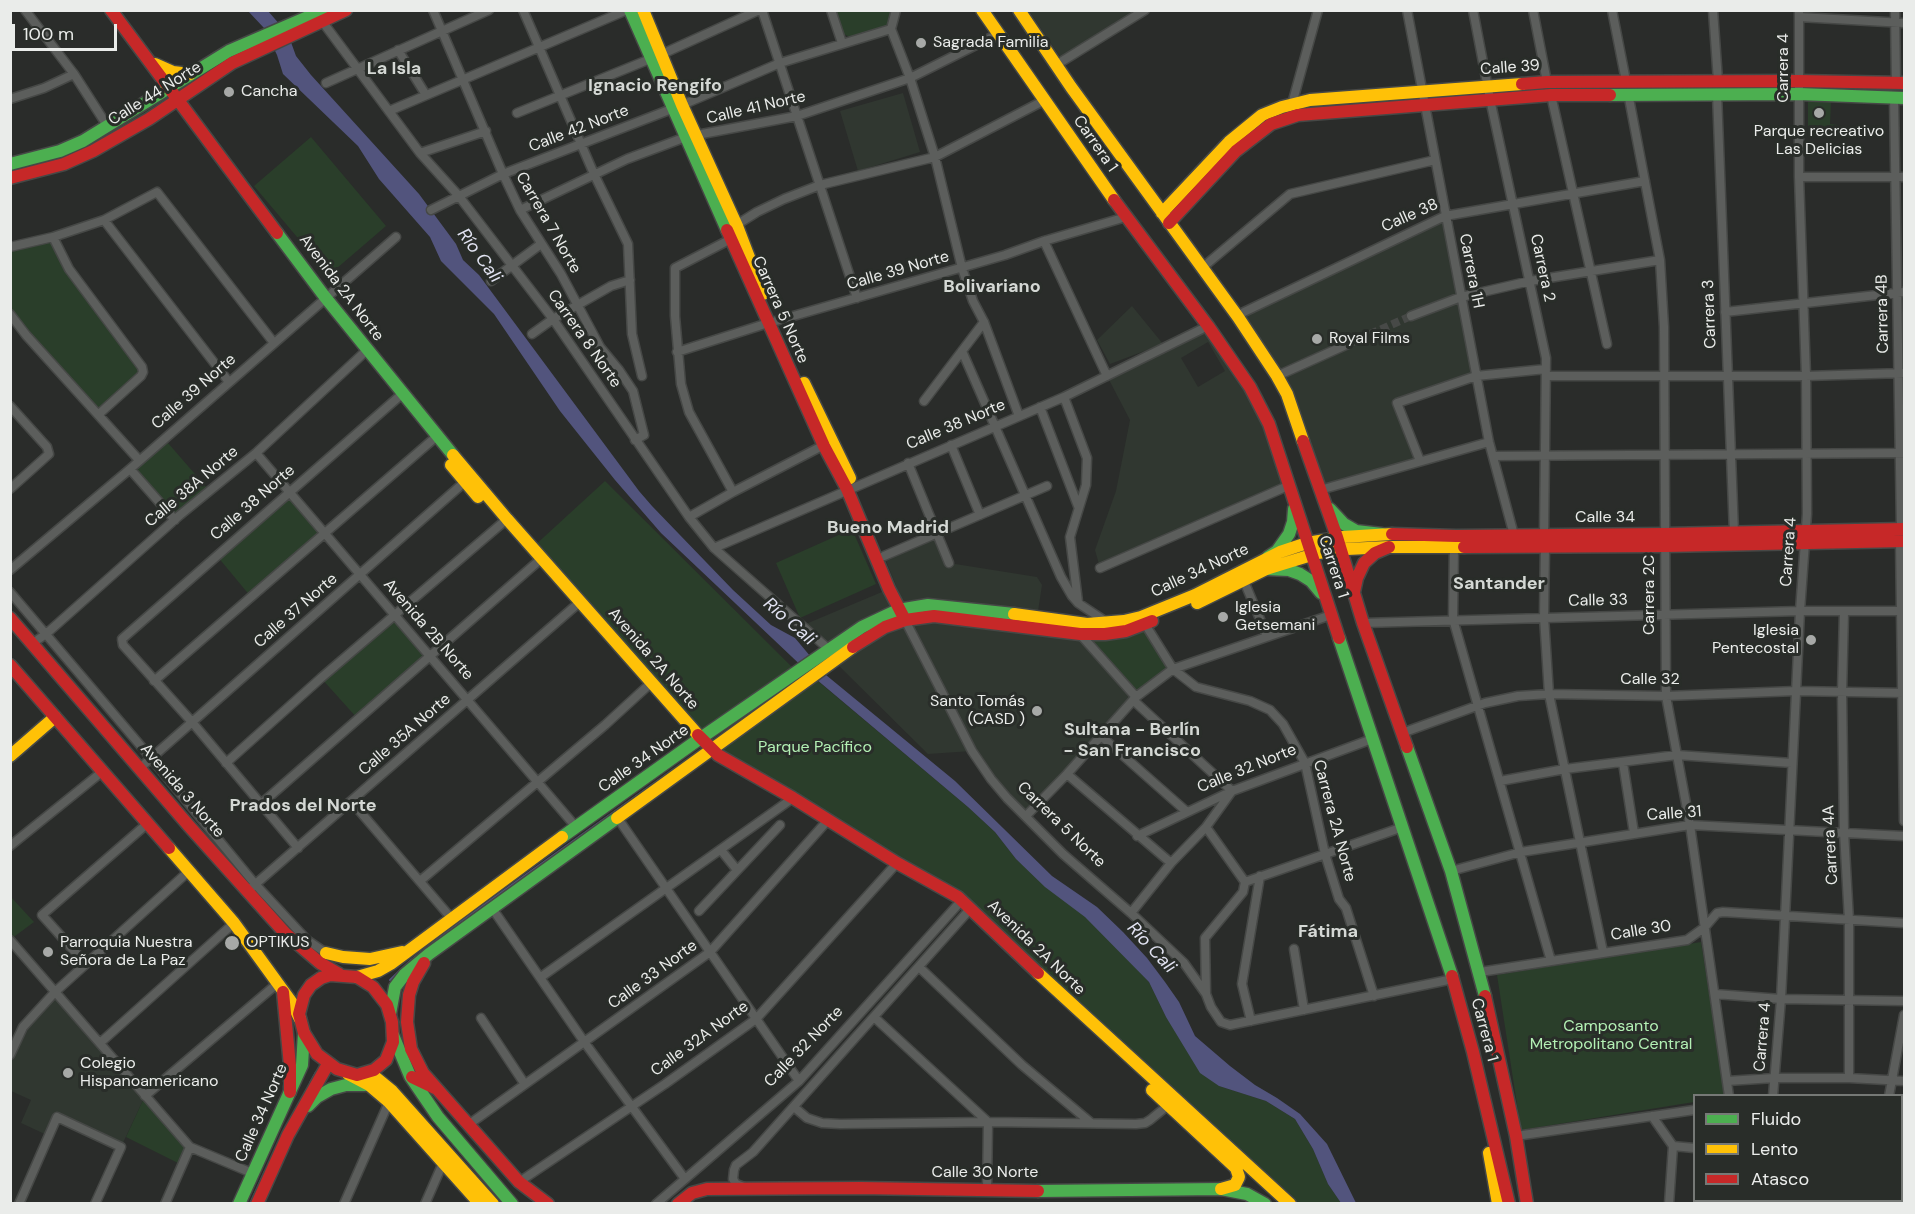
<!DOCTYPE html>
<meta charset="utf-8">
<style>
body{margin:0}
#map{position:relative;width:1915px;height:1214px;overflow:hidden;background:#2a2c2a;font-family:"DM Sans",sans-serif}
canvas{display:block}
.frame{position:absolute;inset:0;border:12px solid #eaecea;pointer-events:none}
.legend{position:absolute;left:1693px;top:1094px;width:210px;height:108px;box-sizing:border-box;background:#292d29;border:2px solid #767976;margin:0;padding:8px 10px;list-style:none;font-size:18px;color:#eaecea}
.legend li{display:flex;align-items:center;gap:12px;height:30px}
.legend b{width:30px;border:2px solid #767976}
.scale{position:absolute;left:12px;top:24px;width:105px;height:27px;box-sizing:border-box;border:3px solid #eaecea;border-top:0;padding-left:8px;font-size:18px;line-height:21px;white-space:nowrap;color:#eaecea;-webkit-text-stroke:4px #292d29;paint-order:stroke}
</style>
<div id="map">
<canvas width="1915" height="1214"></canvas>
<div class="frame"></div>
<ul class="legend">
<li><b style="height:8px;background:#4caf50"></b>Fluido</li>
<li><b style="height:8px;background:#ffc107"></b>Lento</li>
<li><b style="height:8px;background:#c62828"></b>Atasco</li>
</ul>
<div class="scale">100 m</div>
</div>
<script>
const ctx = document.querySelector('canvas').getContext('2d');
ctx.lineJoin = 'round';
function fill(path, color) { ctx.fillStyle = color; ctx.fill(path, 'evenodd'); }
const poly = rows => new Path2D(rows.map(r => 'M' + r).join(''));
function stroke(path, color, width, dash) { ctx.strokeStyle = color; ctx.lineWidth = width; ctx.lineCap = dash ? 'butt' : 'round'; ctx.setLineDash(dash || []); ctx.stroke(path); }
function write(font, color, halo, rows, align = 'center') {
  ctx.font = font + ' "DM Sans",sans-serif'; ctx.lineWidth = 6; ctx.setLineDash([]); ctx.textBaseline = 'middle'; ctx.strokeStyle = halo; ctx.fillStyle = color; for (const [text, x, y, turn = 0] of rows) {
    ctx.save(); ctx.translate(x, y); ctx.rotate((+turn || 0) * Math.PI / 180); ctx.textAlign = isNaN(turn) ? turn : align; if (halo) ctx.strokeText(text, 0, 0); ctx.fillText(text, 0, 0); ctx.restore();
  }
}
const built = poly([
 [1029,11,1145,11,1063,61],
 [903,93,920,152,858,171,840,111],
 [1445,216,1476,376,1397,403,1420,461,1325,489,1281,373,1244,312],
 [1132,306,1163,344,1110,364,1097,340],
 [1208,326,1250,387,1290,485,1100,568,1095,550,1116,491,1130,420,1107,376],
 [1208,342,1225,371,1198,387,1181,358],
 [936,534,949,563,1037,577,1042,585,1037,618,905,608,884,556],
 [889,589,898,610,830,650,801,626],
 [909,619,1080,634,1136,697,1026,816,972,751,928,754,834,661],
 [55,992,145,1096,121,1147,58,1117,49,1136,21,1123,31,1100,11,1091,11,1055,23,1027]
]);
const green = poly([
 [836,11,894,11,888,27,853,39,844,34],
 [165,90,174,103,123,135,11,178,11,164,43,156],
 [1808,101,1831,101,1830,124,1838,125,1837,136,1808,135],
 [311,137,386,226,329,275,254,186],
 [53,237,59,251,143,372,99,414,11,314,10,247],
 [168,443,208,489,176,517,136,468],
 [605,481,798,673,701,738,532,548],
 [290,492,325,532,251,597,217,556],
 [852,529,876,584,800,618,776,563],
 [396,615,430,656,358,719,321,678],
 [1145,624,1173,669,1136,697,1080,634],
 [813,677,968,807,995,832,1016,859,1085,916,1118,949,1149,982,1166,1017,1219,1086,1266,1101,1295,1119,1313,1149,1328,1184,1341,1203,1290,1203,958,897,713,750],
 [10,896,34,922,11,939,10,939],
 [1701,942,1725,1095,1694,1096,1694,1102,1521,1130,1497,975],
 [145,1096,190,1147,182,1165,126,1137]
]);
const water = poly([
 [248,11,268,11,288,34,296,56,311,75,419,194,456,244,463,260,479,275,639,491,652,506,733,590,771,625,795,638,826,675,955,781,1052,876,1097,907,1123,932,1147,958,1165,982,1179,1002,1195,1036,1230,1066,1255,1085,1277,1098,1300,1114,1327,1144,1356,1203,1341,1203,1328,1184,1313,1149,1295,1119,1266,1101,1219,1086,1200,1073,1166,1017,1149,982,1085,917,1045,887,1016,859,995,832,968,807,810,674,661,533,615,480,560,411,494,314,441,261,430,237,379,179,358,146,283,74,277,55,264,28]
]);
const stream = poly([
 [390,980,410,961,457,924,674,769],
 [310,1083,316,1072],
 [250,1204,265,1171]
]);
const streetTunnel = poly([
 [1348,344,1411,316]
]);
const street = poly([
 [25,10,74,74,108,127],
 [433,10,503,174,520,210,561,274,600,347,619,370,633,391,644,435,635,440],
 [523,10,594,174,628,244,632,334,642,376],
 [762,10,857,298],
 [831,10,842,43],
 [1407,10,1489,442,1514,535],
 [1473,10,1490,99,1546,358,1544,535],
 [1533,10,1547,82],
 [1612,10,1626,81],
 [1713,10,1718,81],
 [1895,10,1896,83],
 [1799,17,1904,23],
 [322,21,420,153,458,195,553,319,689,517,714,548,833,653],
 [891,29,910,78,935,157,962,268,973,301,984,322,1019,416],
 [891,29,896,10],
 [398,50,426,95],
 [1056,65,1145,10],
 [326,83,489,10],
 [1628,93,1660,260,1664,327,1666,696,1690,825,1729,1096],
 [1717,94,1734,533],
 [1551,95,1607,344],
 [1894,98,1901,529],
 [10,99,44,88,74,74],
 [1292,104,1318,10],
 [389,111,627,10],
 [517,113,660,55,759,10],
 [420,153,486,131],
 [1799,177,1904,177],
 [431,210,503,174,682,105,780,63,891,29],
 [520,210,627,159,686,137,797,116,910,78,998,34],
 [104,220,229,382],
 [733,227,757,212,784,199,820,185,935,157,1045,100],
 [53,237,69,269,142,367,143,372,141,376,99,414],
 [731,239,675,268,675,316,681,384,689,412,733,492],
 [1044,241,1107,376],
 [10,247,53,237,104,220,157,192,274,343],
 [1202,268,1290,194,1435,160],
 [491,281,541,244],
 [1725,312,1904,292],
 [10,314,26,335,139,460],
 [1411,316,1461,297,1530,281,1660,260],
 [1238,317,1244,312,1445,216,1645,181],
 [532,334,553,319,611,286,630,280],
 [962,351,1061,577,1072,596,1078,603,1108,623],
 [677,352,762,325,1005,255,1044,241,1126,217],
 [1277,376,1348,344],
 [1546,376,1806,376,1903,373],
 [1064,397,1087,458,1086,485,1070,537,1078,602],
 [924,401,984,322],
 [10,406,47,447,49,454,10,489],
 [1040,407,1078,506],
 [951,445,980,515],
 [256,453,576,827],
 [1493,456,1904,453],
 [1420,461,1397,403,1476,376,1546,369],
 [908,463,949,563],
 [130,469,175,520],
 [1320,490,1489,442],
 [689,517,733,492,826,444],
 [1900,541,1904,821],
 [1454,546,1453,619,1551,961],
 [1545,546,1544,617,1549,694,1603,952],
 [714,548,1064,397,1208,326],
 [884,556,1047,486],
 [1100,568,1290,485],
 [10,570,130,469,396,237],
 [1244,581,1267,636],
 [10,592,151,758,255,884,307,940,326,953],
 [1844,612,1842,693,1844,832,1849,920,1849,1078],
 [905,620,972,751,991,779,1007,798,1063,854,1131,913,1184,963,1206,994,1211,1007,1221,1022,1230,1025,1453,979],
 [1363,623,1800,611,1904,611],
 [1145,624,1173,669,1196,687,1250,701,1270,710,1283,724,1305,763,1325,854,1339,899,1346,908,1374,996],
 [1080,634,1136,697],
 [33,643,46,634,180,515,256,453,367,350],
 [154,681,437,436],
 [1402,733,1485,703,1518,696,1549,694,1666,696,1796,691,1904,693],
 [1101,736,1187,812],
 [226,763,321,678,507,519],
 [1623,763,1634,833],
 [140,768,468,479],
 [1067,774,1171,863],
 [1500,781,1565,769,1677,755,1792,763],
 [351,801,452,919],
 [261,804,542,558],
 [1026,816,1067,774,1136,697,1173,669,1331,615],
 [617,817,799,1081],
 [1137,836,1232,791,1372,739],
 [10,846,103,771],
 [298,848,192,722,123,645,122,639,402,394],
 [721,850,737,870],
 [1451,871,1521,852,1690,825,1904,836],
 [420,881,605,725,652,682],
 [1245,882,1403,827],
 [251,888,581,601],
 [492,908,585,1043,685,1179],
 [699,911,780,825],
 [1131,913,1171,863,1206,827,1232,791,1133,700],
 [10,940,190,1147,252,1173],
 [1294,949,1304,1010],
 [85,963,42,915,148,823],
 [919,967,1022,1065,1090,1122],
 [1480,972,1687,940,1705,927,1717,913,1723,912,1904,923],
 [541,977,793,798],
 [1206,993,1205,938,1243,892,1245,882,1206,827],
 [1715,994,1781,999,1904,1001],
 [874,1017,988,1122,987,1191],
 [481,1018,524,1083],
 [1251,1021,1242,984,1260,876],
 [100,1043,234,923],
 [10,1055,23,1027,55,992,189,871],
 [1727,1081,1774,1078,1849,1078,1904,1081],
 [145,1096,278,983],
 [1773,1096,1781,999,1800,611,1807,514,1806,376,1799,177,1799,10],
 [1889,1096,1904,1015],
 [794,1107,807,1118,822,1123,840,1124,988,1122,1136,1124,1145,1123,1150,1120,1172,1102],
 [1652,1116,1673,1146,1669,1204],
 [468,1125,710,952,828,820],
 [1516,1136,1694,1110],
 [1673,1146,1694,1148],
 [1902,1158,1904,1158],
 [521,1183,519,1182,665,1084,756,1019,897,863],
 [744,1187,736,1184,733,1179,734,1170,736,1165,753,1152,971,908],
 [19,1204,57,1117,121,1147,95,1204],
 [165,1204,190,1147],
 [344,1204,389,1102],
 [425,1204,443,1163],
 [656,1204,799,1081,962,900],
 [1765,1204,1765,1200],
 [1881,1204,1881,1200]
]);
const fast = poly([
 [630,10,727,230],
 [1610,95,1799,94,1904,98],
 [10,164,60,151,83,141,229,51,324,10],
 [277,233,325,297,453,455],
 [1330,509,1344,524,1356,531,1382,534],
 [1268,557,1277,551,1289,534,1293,522,1294,509],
 [1266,569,1289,570,1300,574,1311,581,1321,593],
 [1339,638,1452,976],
 [1407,747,1451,871,1485,996],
 [562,837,695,742,862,627,898,610,928,605,1014,614],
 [390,1014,395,987,405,974,429,954,617,818],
 [393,1035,410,1076,438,1117,512,1204],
 [308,1106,317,1097,331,1089,346,1085,365,1085],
 [1038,1191,1221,1189,1247,1194,1265,1204],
 [239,1204,302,1065,304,1033]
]);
const slow = poly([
 [643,10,682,105,737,226,763,294],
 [982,10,1114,200],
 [1019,10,1071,87,1238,317,1277,376,1287,394,1303,441],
 [155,64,173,72,190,74],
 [1162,213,1229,142,1262,115,1282,107,1310,100,1522,84],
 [804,383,850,478],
 [453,455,507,519,698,735],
 [451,465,478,497],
 [1197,603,1266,569,1318,553,1347,549,1389,547,1464,547],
 [1014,614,1087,624,1124,621,1141,617,1195,595,1280,552,1307,543,1343,537,1392,534],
 [10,756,55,717],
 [617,818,853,647],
 [169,848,234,923,292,1003,300,1019],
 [326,953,343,957,370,959,402,952],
 [1038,973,1290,1204],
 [357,977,378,971,392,963,562,837],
 [366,1073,375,1077,392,1091,493,1204],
 [348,1074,369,1085,389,1102,480,1204],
 [1152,1090,1236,1168,1239,1177,1235,1185,1221,1189],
 [1489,1153,1498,1204]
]);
const jam = poly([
 [111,10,277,233],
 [1522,84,1547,82,1799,81,1904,83],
 [10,178,64,164,93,151,149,119,232,63,346,10],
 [1114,200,1208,326,1250,387,1269,424,1339,638],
 [1169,223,1236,151,1271,124,1298,115,1551,95,1610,95],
 [727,230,824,446,847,489,889,589,903,616],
 [1303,441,1337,537,1363,623,1407,747],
 [1392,534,1456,536,1665,534,1904,529],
 [1464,547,1665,546,1904,541],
 [1354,592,1357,578,1364,563,1375,553,1389,547],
 [10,618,189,826,285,933,320,963,339,974],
 [853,647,885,627,905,620,934,616,1080,634,1105,634,1126,631,1152,621],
 [10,665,169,848],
 [698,735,718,755,793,798,897,863,958,897,1038,973],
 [424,963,413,982,409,995,407,1022,411,1049,423,1073,519,1182,548,1204],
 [330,975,357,977,373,987,387,1005,392,1022,393,1042,386,1060,374,1070,357,1075,337,1069,317,1054,304,1033,299,1014,304,995,311,985,321,978,330,975],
 [1452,976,1473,1052,1509,1204],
 [283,992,290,1066,290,1092],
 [1485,996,1516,1136,1527,1204],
 [412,1077,435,1088],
 [257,1204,288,1135,328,1064],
 [678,1204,692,1193,707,1189,859,1188,1038,1191]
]);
const markers = [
 [921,43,6,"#a7a9a7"],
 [229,92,6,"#a7a9a7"],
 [1819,113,6,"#a7a9a7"],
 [1317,339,6,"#a7a9a7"],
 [1223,617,6,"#a7a9a7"],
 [1811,640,6,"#a7a9a7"],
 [1037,711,6,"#a7a9a7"],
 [232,943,8,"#a7a9a7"],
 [48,952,6,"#a7a9a7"],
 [68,1073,6,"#a7a9a7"]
];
const poiNames = [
 ["Sagrada Familia",933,43],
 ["Cancha",241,92],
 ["Parque recreativo",1819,132,"center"],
 ["Las Delicias",1819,150,"center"],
 ["Royal Films",1329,339],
 ["Iglesia",1235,608],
 ["Getsemani",1235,626],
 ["Iglesia",1799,631,"right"],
 ["Pentecostal",1799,649,"right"],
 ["Santo Tomás",1025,702,"right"],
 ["(CASD )",1025,720,"right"],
 ["Parroquia Nuestra",60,943],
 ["Señora de La Paz",60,961],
 ["OPTIKUS",246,943],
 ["Colegio",80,1064],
 ["Hispanoamericano",80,1082]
];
const streetNames = [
 ["Calle 39",1510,68,-4],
 ["Carrera 4",1784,68,-90],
 ["Calle 44 Norte",155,94,-32],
 ["Calle 41 Norte",756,108,-13],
 ["Calle 42 Norte",579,129,-21],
 ["Carrera 1",1095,144,55],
 ["Calle 38",1410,216,-24],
 ["Carrera 7 Norte",548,223,60],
 ["Carrera 2",1542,268,78],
 ["Calle 39 Norte",898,271,-16],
 ["Carrera 1H",1471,271,79],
 ["Avenida 2A Norte",341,288,53],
 ["Carrera 5 Norte",780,310,66],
 ["Carrera 3",1710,314,-92],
 ["Carrera 4B",1883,314,-91],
 ["Carrera 8 Norte",584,339,55],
 ["Calle 39 Norte",194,392,-41],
 ["Calle 38 Norte",956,425,-23],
 ["Calle 38A Norte",192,487,-40],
 ["Calle 38 Norte",253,503,-41],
 ["Calle 34",1605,518],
 ["Carrera 4",1789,552,-86],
 ["Carrera 1",1333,567,72],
 ["Calle 34 Norte",1200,571,-25],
 ["Carrera 2C",1650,595,-90],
 ["Calle 33",1598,601,-1],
 ["Calle 37 Norte",296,611,-41],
 ["Avenida 2B Norte",428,630,49],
 ["Avenida 2A Norte",653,659,49],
 ["Calle 32",1650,680],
 ["Calle 35A Norte",405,735,-41],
 ["Calle 34 Norte",644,759,-35],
 ["Calle 32 Norte",1247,769,-22],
 ["Avenida 3 Norte",182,791,49],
 ["Calle 31",1674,814,-4],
 ["Carrera 2A Norte",1334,821,75],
 ["Carrera 5 Norte",1061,825,44],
 ["Carrera 4A",1831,845,-93],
 ["Calle 30",1641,931,-9],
 ["Avenida 2A Norte",1036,948,44],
 ["Calle 33 Norte",653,975,-36],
 ["Carrera 1",1484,1030,75],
 ["Carrera 4",1763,1037,-85],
 ["Calle 32A Norte",700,1039,-36],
 ["Calle 32 Norte",804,1047,-46],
 ["Calle 34 Norte",262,1113,-66],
 ["Calle 30 Norte",985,1173]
];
const parkNames = [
 ["Parque Pacífico",815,748],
 ["Camposanto",1611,1027],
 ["Metropolitano Central",1611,1045]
];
const neighbourhoodNames = [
 ["La Isla",394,69],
 ["Ignacio Rengifo",655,86],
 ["Bolivariano",992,287],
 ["Bueno Madrid",888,528],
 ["Santander",1499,584],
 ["Sultana - Berlín",1132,730],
 ["- San Francisco",1132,751],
 ["Prados del Norte",303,806],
 ["Fátima",1328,932]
];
const waterNames = [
 ["Río Cali",479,256,54],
 ["Río Cali",789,622,41],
 ["Río Cali",1151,948,47]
];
fill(built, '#303730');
fill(green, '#2a3e2a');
fill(water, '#52547d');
stroke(stream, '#52547d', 2);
stroke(streetTunnel, '#474947', 8, [8, 4]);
stroke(street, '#464846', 11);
stroke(fast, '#464846', 15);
stroke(slow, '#464846', 15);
stroke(jam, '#464846', 15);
stroke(street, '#5c5e5c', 8);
stroke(fast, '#4caf50', 12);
stroke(slow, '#ffc107', 12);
stroke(jam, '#c62828', 12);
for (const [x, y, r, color] of markers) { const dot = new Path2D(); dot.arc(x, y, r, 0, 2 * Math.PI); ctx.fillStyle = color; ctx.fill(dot); stroke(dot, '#292d29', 2); }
write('16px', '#eaecea', '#292d29', poiNames, 'left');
write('16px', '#eaecea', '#292d29', streetNames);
write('16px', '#b3f0b4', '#292d29', parkNames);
write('bold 18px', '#d4d8d4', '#292d29', neighbourhoodNames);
write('italic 18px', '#e2e3f2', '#292d29', waterNames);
</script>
